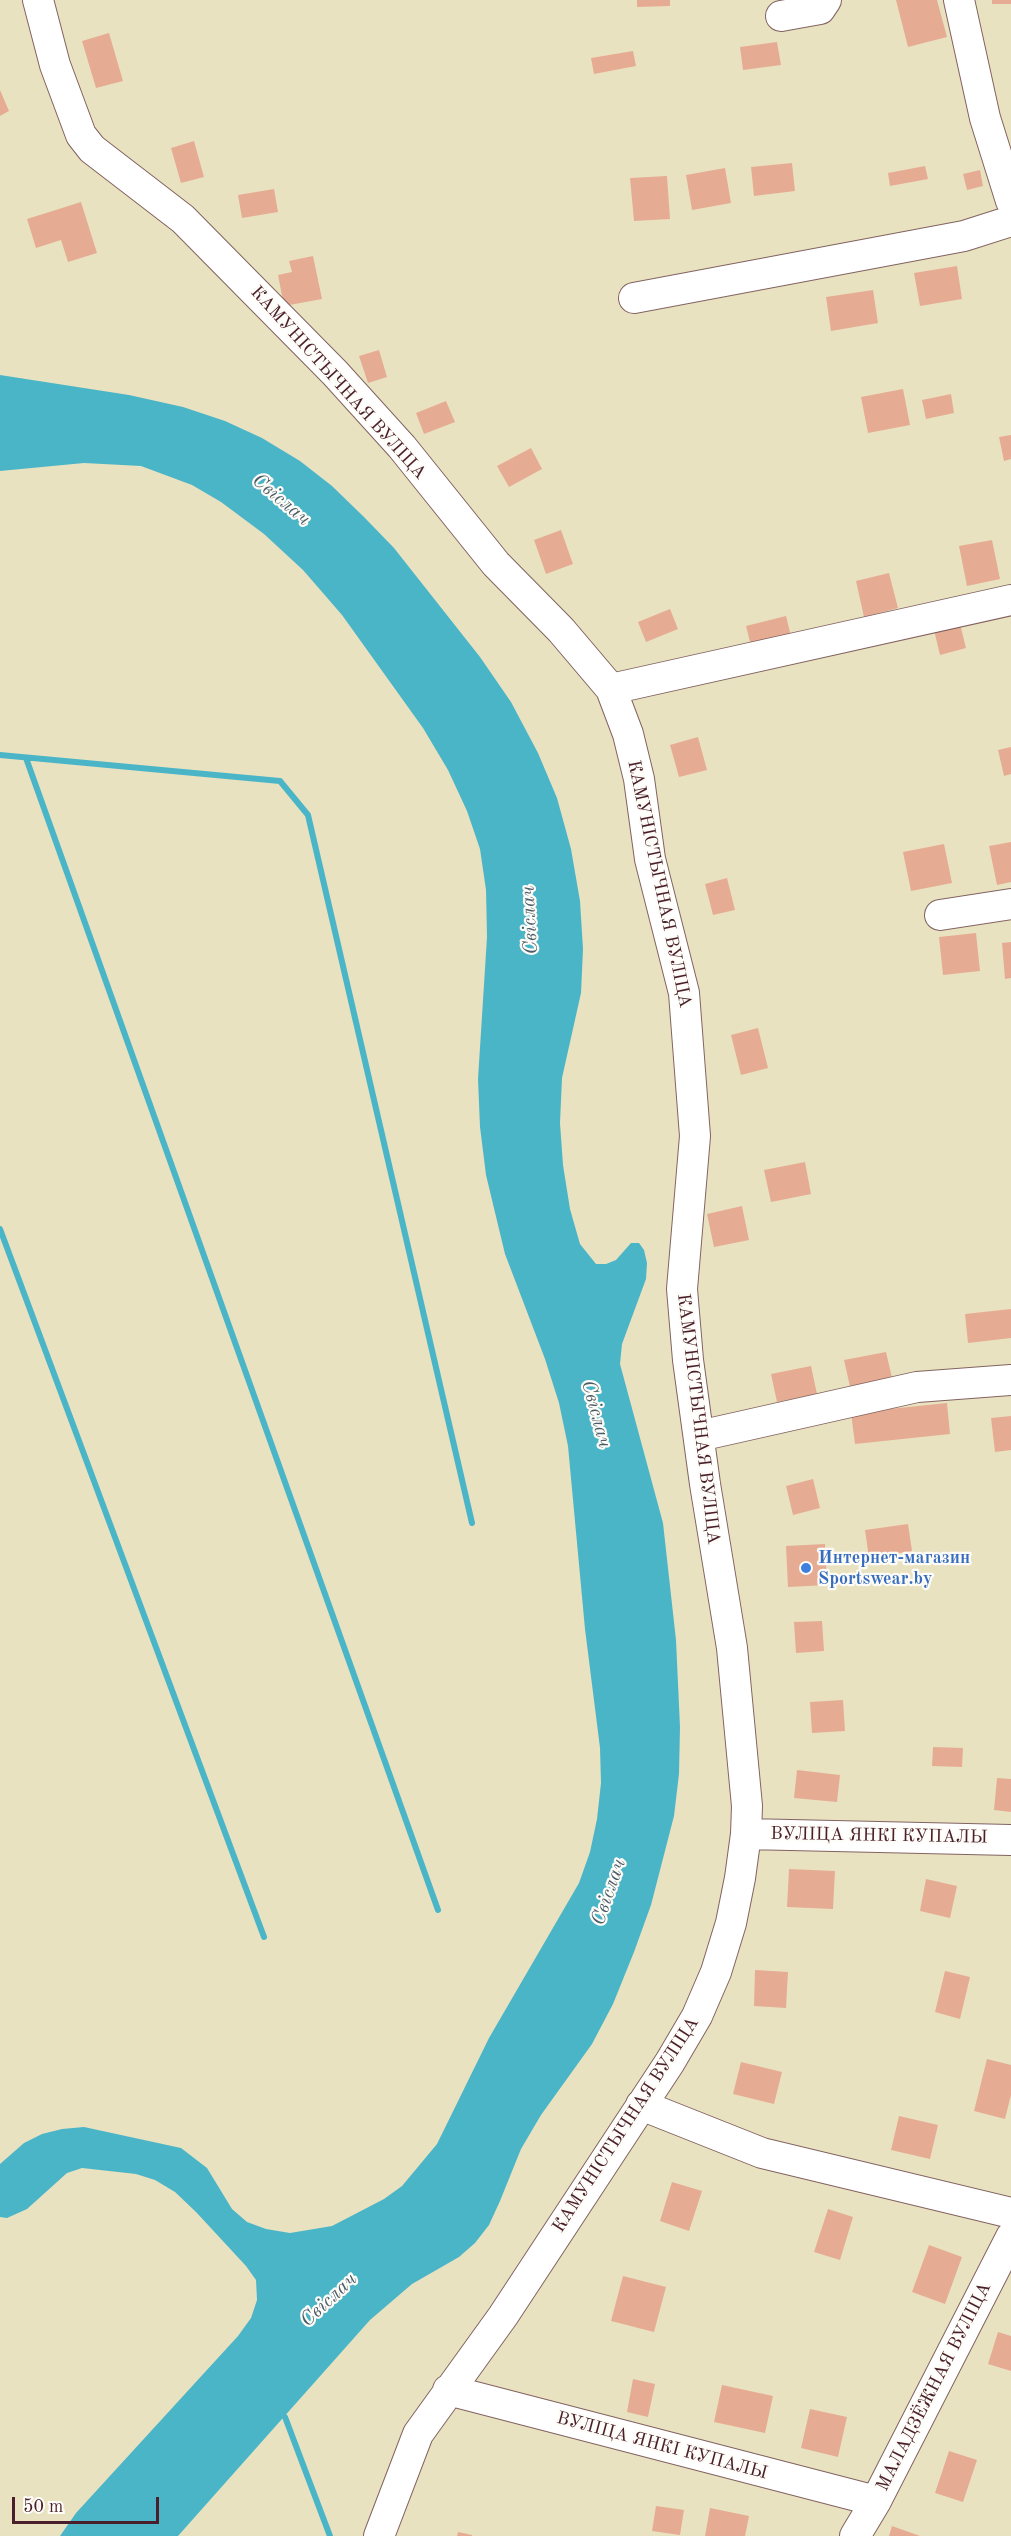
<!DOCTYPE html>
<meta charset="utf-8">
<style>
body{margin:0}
#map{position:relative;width:1011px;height:2536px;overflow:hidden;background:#e9e2c1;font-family:"Old Standard TT",serif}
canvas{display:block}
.scale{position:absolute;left:12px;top:2497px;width:147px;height:27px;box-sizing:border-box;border:3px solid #4a1f2b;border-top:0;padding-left:8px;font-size:18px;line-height:21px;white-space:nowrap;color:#4a1f2b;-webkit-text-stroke:4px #fdfcf7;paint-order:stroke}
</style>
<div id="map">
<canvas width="1011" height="2536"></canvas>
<div class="scale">50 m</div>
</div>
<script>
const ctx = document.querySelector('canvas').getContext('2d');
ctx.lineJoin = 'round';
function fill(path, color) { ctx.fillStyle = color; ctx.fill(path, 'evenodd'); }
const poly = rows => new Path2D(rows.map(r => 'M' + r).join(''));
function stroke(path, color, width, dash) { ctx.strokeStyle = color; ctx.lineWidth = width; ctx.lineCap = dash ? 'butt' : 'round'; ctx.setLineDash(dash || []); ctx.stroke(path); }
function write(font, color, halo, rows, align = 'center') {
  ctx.font = font + ' "Old Standard TT",serif'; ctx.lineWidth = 4.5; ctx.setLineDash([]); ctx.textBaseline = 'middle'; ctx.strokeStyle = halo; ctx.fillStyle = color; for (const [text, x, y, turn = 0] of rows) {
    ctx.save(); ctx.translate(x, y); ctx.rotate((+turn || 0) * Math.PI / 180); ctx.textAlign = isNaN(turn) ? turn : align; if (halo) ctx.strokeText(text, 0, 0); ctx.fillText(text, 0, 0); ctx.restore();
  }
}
const water = poly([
 [0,375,129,395,183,407,225,421,262,438,300,461,332,486,364,517,394,548,480,657,511,702,538,753,557,798,571,849,580,901,583,949,581,993,562,1078,560,1123,563,1165,570,1209,580,1244,596,1264,606,1264,616,1260,631,1243,639,1243,644,1250,647,1263,646,1279,622,1344,620,1364,663,1523,676,1640,680,1727,679,1774,674,1816,651,1905,634,1952,613,2004,592,2044,541,2115,521,2149,500,2201,489,2225,475,2243,459,2257,412,2284,370,2320,178,2536,60,2536,76,2513,238,2336,251,2318,257,2300,256,2280,246,2266,196,2212,175,2192,155,2180,136,2174,82,2168,67,2173,27,2209,7,2218,0,2217,0,2164,24,2143,42,2134,62,2129,84,2127,181,2148,207,2168,232,2209,247,2222,266,2229,290,2233,332,2226,384,2199,402,2186,437,2144,489,2038,579,1883,590,1852,597,1819,601,1783,600,1748,585,1629,568,1446,559,1403,545,1359,505,1254,486,1175,480,1127,478,1079,487,937,486,890,480,849,467,811,448,770,423,728,342,615,303,570,264,534,221,502,192,485,141,466,84,463,0,471]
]);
const stream = poly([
 [0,755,280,781,308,815,472,1523],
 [26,758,438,1910],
 [0,1229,264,1937],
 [285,2417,330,2536]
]);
const building = poly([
 [637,0,670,0,670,6,637,7],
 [896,0,937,0,947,37,908,47],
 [992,0,1011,0,1011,4,992,4],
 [109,33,123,81,96,88,82,41],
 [777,42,781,65,743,70,740,47],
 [633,51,636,66,594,74,591,58],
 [0,90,9,111,0,116],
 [194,141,204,177,181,183,171,148],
 [792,163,795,191,754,196,751,167],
 [925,166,928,179,890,186,888,173],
 [725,168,731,203,692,210,686,175],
 [980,170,983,186,967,190,963,174],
 [667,176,670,219,634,221,630,178],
 [274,189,278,212,242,218,238,195],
 [81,202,97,253,68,262,61,240,36,248,27,219],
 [313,256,322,299,284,306,278,275,292,272,289,261],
 [957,266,962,299,920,306,914,273],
 [873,290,878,323,831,331,826,297],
 [379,350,387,377,368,383,359,356],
 [903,389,910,425,868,433,861,397],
 [951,394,954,413,926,419,922,400],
 [446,401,455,422,424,434,416,413],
 [1011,435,1011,459,1004,461,999,437],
 [531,448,542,469,509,487,497,466],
 [561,530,573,564,546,574,534,540],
 [992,540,1000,579,967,586,959,546],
 [889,573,898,608,864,617,856,581],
 [670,609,678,629,646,642,638,622],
 [786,616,792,640,752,650,746,626],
 [960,624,966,648,940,655,934,630],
 [698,737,707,770,679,777,670,745],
 [1011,747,1011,774,1004,776,998,750],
 [1011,842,1011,882,997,885,989,846],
 [944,844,952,883,911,891,903,852],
 [727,878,735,910,713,915,705,884],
 [976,933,980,971,943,975,939,937],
 [1011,942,1011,978,1005,979,1002,943],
 [758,1028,768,1068,741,1075,731,1035],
 [805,1162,811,1194,771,1202,764,1170],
 [742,1206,749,1240,714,1247,707,1214],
 [1011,1309,1011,1338,968,1343,965,1314],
 [886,1352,893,1382,851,1391,844,1360],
 [811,1366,817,1394,777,1402,771,1374],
 [947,1403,950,1434,855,1444,851,1413],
 [1011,1416,1011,1450,995,1452,991,1418],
 [813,1479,820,1508,793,1515,786,1486],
 [908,1524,912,1551,869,1558,865,1530],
 [825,1544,827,1585,788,1587,786,1546],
 [822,1621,824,1651,796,1653,794,1622],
 [843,1700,845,1731,812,1733,810,1702],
 [933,1747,963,1748,962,1767,932,1766],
 [797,1770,840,1775,837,1802,794,1798],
 [997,1778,1011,1779,1011,1812,994,1810],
 [789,1869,835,1871,833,1909,787,1907],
 [926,1879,957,1886,950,1918,920,1911],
 [755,1970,788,1972,786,2008,754,2006],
 [945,1971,970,1977,960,2019,935,2012],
 [987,2059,1011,2065,1011,2095,1005,2119,974,2111],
 [741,2062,782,2072,774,2104,733,2094],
 [899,2116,938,2125,930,2159,891,2150],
 [672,2182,702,2191,689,2231,660,2221],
 [828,2209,853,2217,840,2260,814,2252],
 [929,2245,962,2257,945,2304,912,2292],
 [623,2276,666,2287,654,2332,611,2321],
 [998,2332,1011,2336,1011,2371,988,2364],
 [633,2379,655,2384,648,2417,627,2412],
 [722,2385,773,2396,765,2433,714,2422],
 [810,2409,847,2417,838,2457,801,2448],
 [949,2451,977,2460,963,2502,935,2493],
 [656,2506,684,2510,680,2535,652,2531],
 [710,2508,749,2516,745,2536,705,2536],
 [892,2526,920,2536,889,2536],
 [458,2532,472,2535,472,2536,457,2536]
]);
const minor = poly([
 [38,0,55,65,81,135,92,149,183,219,335,373,402,447,496,564,561,630,611,689,628,734,639,779,650,859,684,993,695,1136,682,1289,688,1360,705,1484,732,1648,747,1806,746,1834,740,1878,731,1923,716,1972,697,2016,670,2062,503,2316,418,2434,379,2536],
 [959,0,985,118,1011,201],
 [781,16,820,9,826,0],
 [634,298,964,236,1011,221],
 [611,689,1011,600],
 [940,915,1011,904],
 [699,1436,917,1387,1011,1380],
 [746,1834,1011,1840],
 [641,2105,762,2153,1011,2213],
 [448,2390,876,2501],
 [855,2536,876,2501,1011,2237]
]);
const markers = [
 [806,1568,6,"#3f7fe0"]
];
const streetNames = [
 ["КАМУНІСТЫЧНАЯ ВУЛІЦА",338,383,48],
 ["КАМУНІСТЫЧНАЯ ВУЛІЦА",659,884,78],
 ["КАМУНІСТЫЧНАЯ ВУЛІЦА",698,1419,83],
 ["ВУЛІЦА ЯНКІ КУПАЛЫ",879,1836,1],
 ["КАМУНІСТЫЧНАЯ ВУЛІЦА",626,2125,-57],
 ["МАЛАДЗЁЖНАЯ ВУЛІЦА",934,2387,-63],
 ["ВУЛІЦА ЯНКІ КУПАЛЫ",662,2446,15]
];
const shopNames = [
 ["Интернет-магазин",818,1558],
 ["Sportswear.by",818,1579]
];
const waterNames = [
 ["Свіслач",281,500,40],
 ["Свіслач",530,920,-93],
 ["Свіслач",596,1414,75],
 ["Свіслач",609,1892,-71],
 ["Свіслач",329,2300,-43]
];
fill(water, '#4bb5c8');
stroke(stream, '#4bb5c8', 6);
fill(building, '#e6ac93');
stroke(minor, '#826360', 32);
stroke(minor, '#fff', 30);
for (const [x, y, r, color] of markers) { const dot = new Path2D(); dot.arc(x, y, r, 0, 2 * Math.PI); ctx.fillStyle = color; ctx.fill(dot); stroke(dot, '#fdfcf7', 2); }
write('18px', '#4a1f2b', '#fdfcf7', streetNames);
write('bold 18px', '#366cbe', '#fdfcf7', shopNames, 'left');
write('italic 20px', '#4a5b6a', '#fdfcf7', waterNames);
</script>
